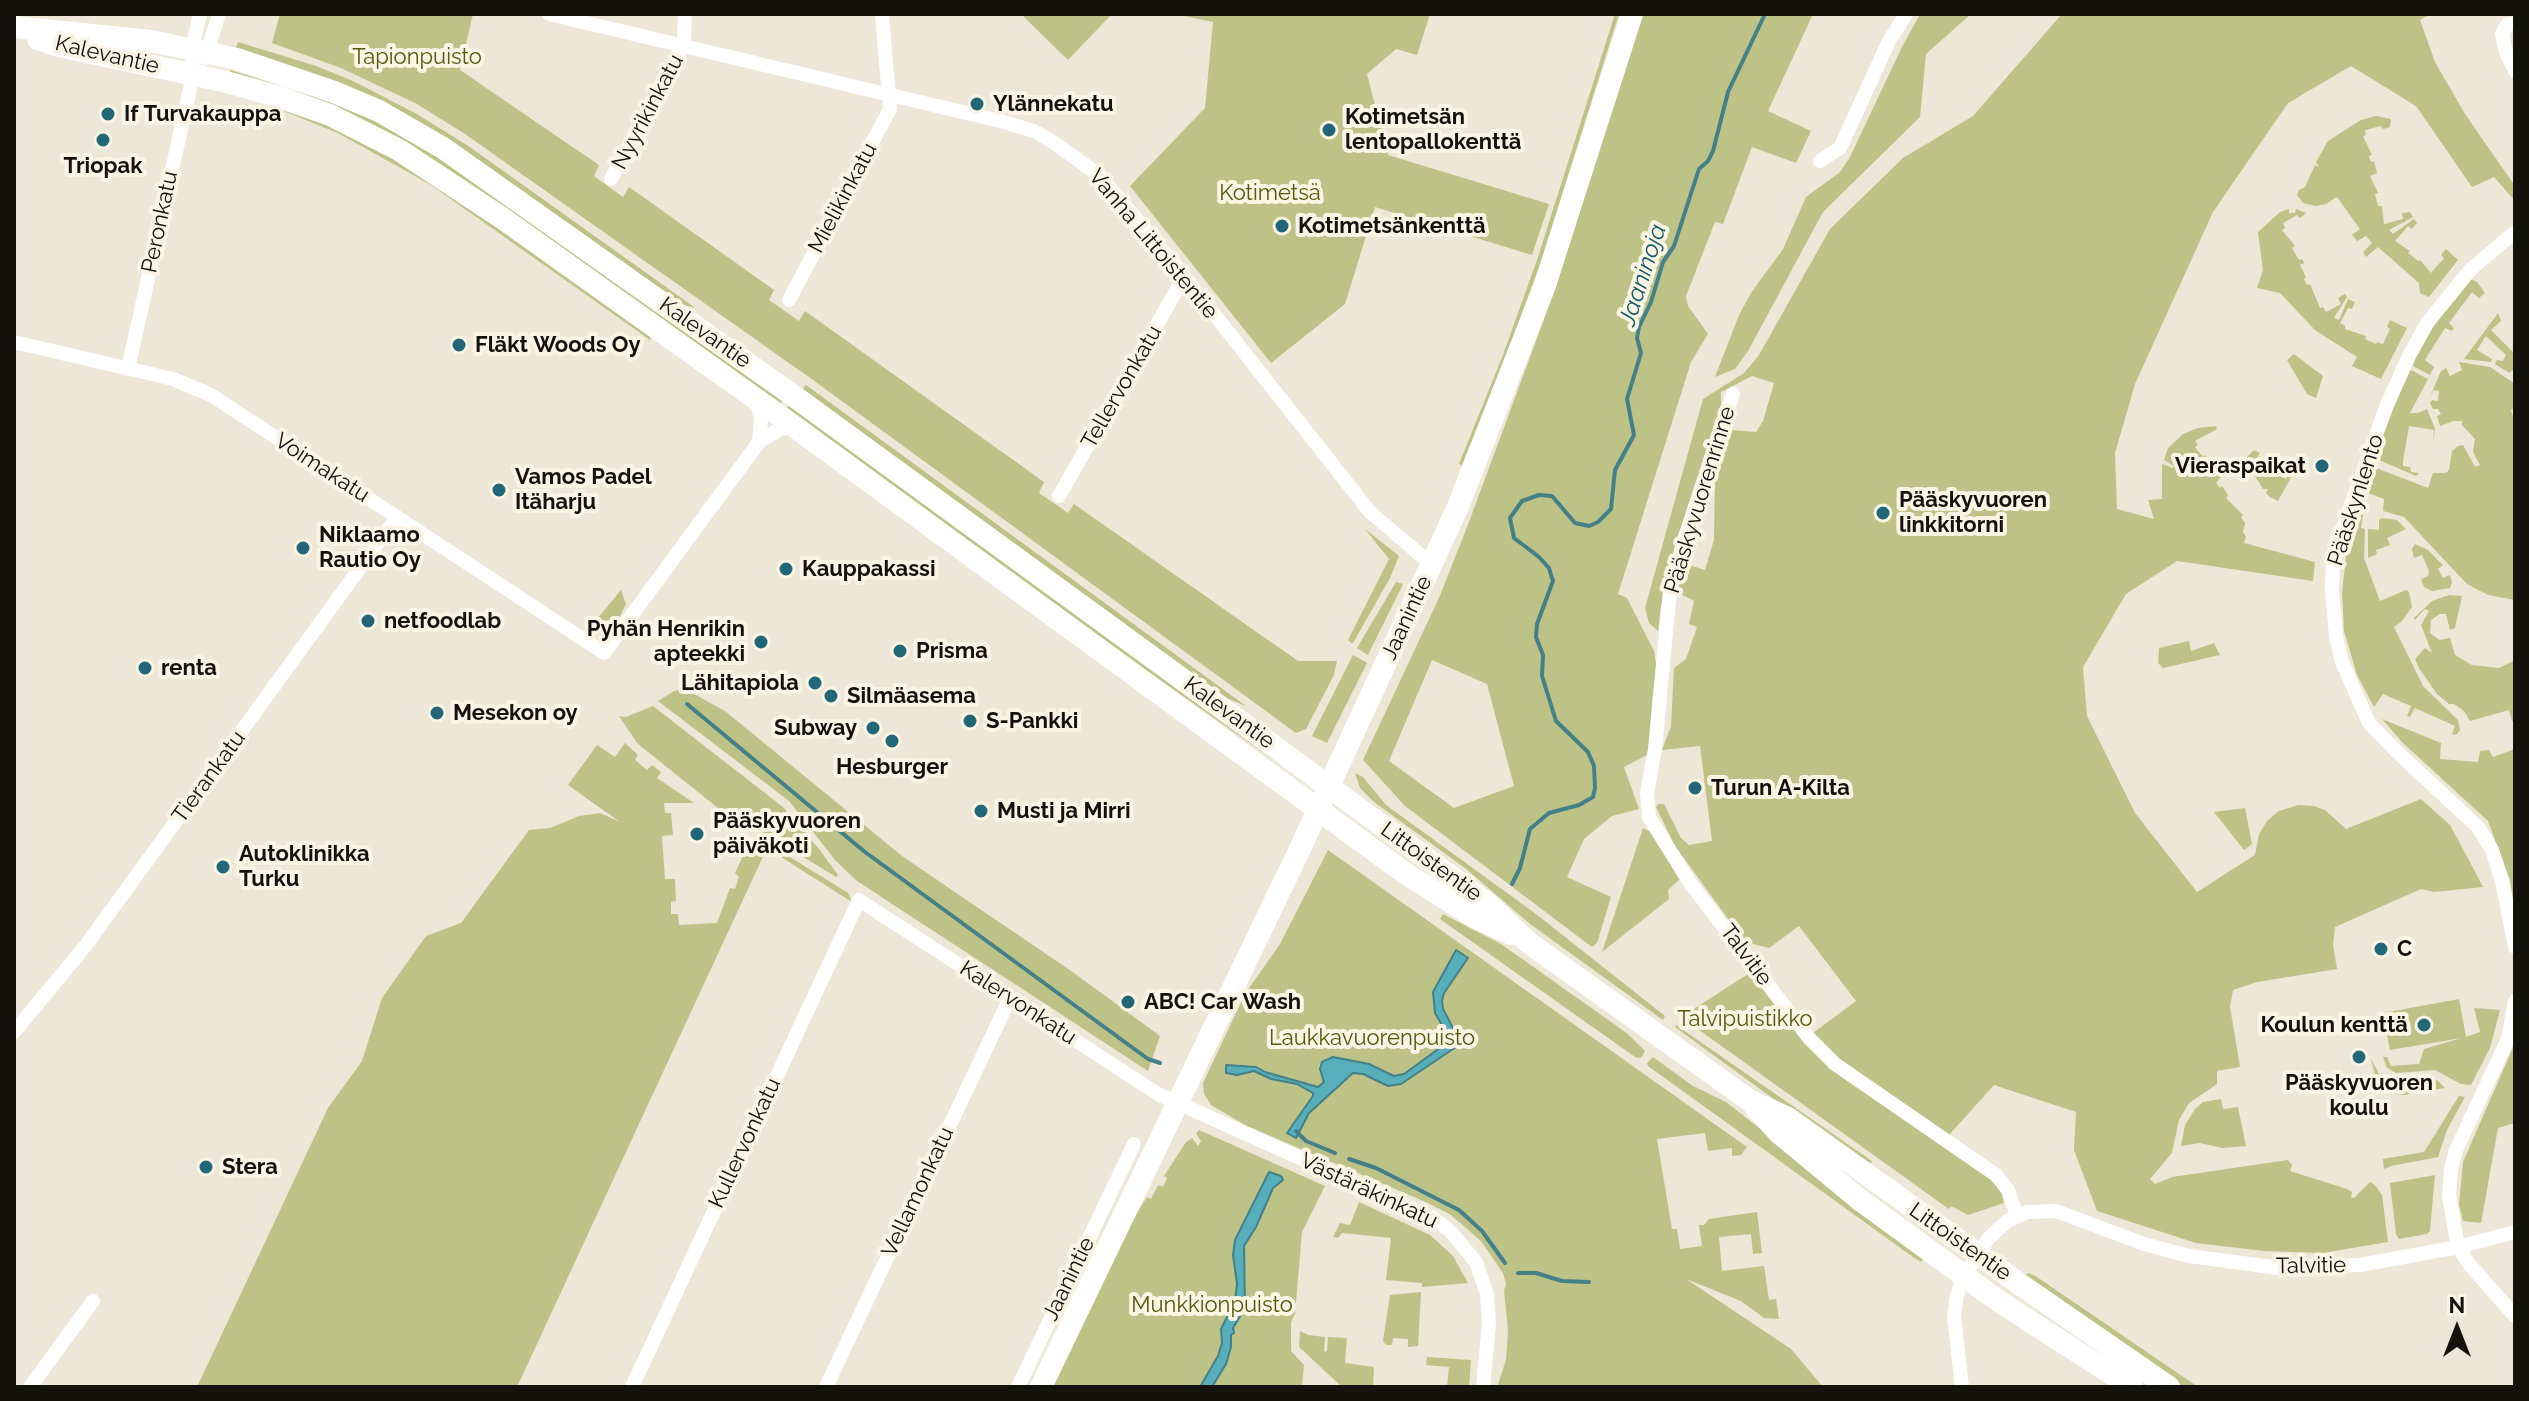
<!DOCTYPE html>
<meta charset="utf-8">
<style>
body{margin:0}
#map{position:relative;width:2529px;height:1401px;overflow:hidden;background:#ece7d7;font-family:Raleway,sans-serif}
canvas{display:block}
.frame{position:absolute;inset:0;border:16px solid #14120d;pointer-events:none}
.north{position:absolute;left:2417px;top:1289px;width:80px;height:80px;-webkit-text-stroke:6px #faf4e4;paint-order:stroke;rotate:0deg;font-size:22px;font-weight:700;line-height:32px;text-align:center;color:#14120d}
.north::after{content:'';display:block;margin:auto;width:28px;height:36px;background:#14120d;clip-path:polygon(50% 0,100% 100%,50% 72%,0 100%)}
</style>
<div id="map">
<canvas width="2529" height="1401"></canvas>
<div class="frame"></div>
<div class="north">N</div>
</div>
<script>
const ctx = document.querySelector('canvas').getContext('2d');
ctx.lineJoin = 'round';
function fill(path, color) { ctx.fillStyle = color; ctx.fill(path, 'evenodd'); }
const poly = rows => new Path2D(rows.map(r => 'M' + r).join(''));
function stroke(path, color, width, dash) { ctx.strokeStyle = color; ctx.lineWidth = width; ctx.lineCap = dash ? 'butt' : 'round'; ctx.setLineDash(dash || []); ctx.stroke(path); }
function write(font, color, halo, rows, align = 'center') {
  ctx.font = font + ' Raleway,sans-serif'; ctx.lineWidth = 8; ctx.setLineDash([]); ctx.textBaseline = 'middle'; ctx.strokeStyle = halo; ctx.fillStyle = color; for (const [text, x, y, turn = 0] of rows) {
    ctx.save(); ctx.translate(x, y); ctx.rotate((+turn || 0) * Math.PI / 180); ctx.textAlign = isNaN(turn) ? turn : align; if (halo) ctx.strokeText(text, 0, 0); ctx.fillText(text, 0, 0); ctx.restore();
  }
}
const green = poly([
 [280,14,473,14,460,70,599,165,594,176,623,197,629,187,774,290,769,300,799,321,805,311,1044,482,1039,493,1068,513,1074,504,1298,661,1337,661,1334,675,1306,729,1296,733,813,380,465,134,417,104,341,68,272,43],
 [1021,14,1112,14,1068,60],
 [1174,14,1430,14,1417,55,1396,49,1367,74,1388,155,1549,204,1532,255,1375,207,1345,304,1271,363,1130,186,1205,108,1213,22],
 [1615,14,1619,14,1541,261,1508,352,1462,465,1459,464,1503,355,1538,257],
 [1642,14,1813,14,1768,111,1811,131,1796,163,1752,147,1723,224,1715,222,1686,296,1688,306,1708,334,1691,362,1618,594,1627,598,1654,651,1657,670,1652,701,1651,751,1647,755,1624,767,1639,809,1612,816,1584,839,1567,877,1611,897,1597,943,1592,947,1405,806,1363,760,1439,598,1469,522,1556,287],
 [1432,660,1487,684,1514,786,1454,808,1389,761],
 [1920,14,1971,14,1926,54,1920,117,1823,212,1748,351,1735,369,1715,377,1739,315,1751,293,1783,249,1806,197,1840,172,1849,159,1902,47],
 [2062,14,2430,14,2420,20,2435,62,2465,114,2515,186,2515,201,2494,177,2472,187,2416,106,2351,66,2288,103,2213,212,2135,384,2115,453,2117,509,2154,519,2148,500,2162,499,2162,464,2173,468,2174,466,2164,460,2168,448,2183,434,2198,428,2216,426,2217,429,2195,441,2198,445,2195,447,2203,457,2205,455,2211,468,2214,467,2221,477,2216,483,2220,488,2222,486,2228,495,2226,498,2243,515,2241,517,2245,523,2243,532,2246,537,2244,543,2315,562,2313,581,2177,561,2126,594,2083,667,2087,716,2135,813,2197,892,2255,855,2259,834,2267,821,2279,811,2298,805,2314,806,2325,810,2346,829,2421,799,2450,825,2472,866,2483,887,2434,892,2421,889,2335,927,2333,945,2337,969,2257,982,2233,990,2230,1007,2240,1067,2217,1071,2217,1084,2189,1103,2179,1120,2172,1153,2150,1179,2155,1184,2172,1177,2288,1160,2292,1165,2290,1171,2347,1189,2352,1192,2351,1197,2354,1198,2370,1182,2375,1185,2382,1195,2388,1242,2323,1253,2264,1251,2196,1243,2097,1211,2074,1150,2076,1112,1994,1085,1949,1135,1854,1071,1837,1057,1813,1033,1856,1001,1799,926,1769,948,1745,942,1675,846,1656,807,1658,804,1664,804,1681,838,1689,845,1712,841,1700,746,1662,750,1671,726,1674,668,1686,659,1697,627,1689,624,1694,601,1677,592,1686,564,1705,570,1714,540,1715,479,1732,430,1756,432,1763,421,1774,383,1752,376,1721,392,1721,404,1678,537,1661,606,1658,631,1649,623,1645,608,1703,399,1744,373,1759,355,1830,229,1903,158,1973,116],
 [238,42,316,66,353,81,415,113,467,145,694,307,693,309,667,296,513,187,235,50],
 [230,70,357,110,406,134,785,398,778,406,475,189,229,75],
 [278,109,339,129,434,181,651,337,650,340,431,185,338,133],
 [2376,116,2391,119,2390,127,2383,129,2381,126,2365,130,2366,135,2363,136,2372,155,2369,156,2371,162,2374,161,2377,173,2370,176,2378,193,2375,194,2378,206,2382,206,2384,224,2403,219,2402,213,2410,212,2413,217,2389,230,2393,234,2414,219,2417,223,2412,229,2408,226,2395,241,2410,251,2408,253,2418,261,2420,260,2431,273,2444,258,2441,255,2446,249,2458,260,2429,297,2420,293,2419,283,2378,247,2366,257,2363,252,2372,243,2366,236,2357,241,2352,235,2360,229,2337,197,2326,204,2316,206,2303,203,2297,195,2299,190,2305,187,2315,165,2319,167,2316,162,2328,141,2361,120],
 [2289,209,2289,213,2295,213,2296,209,2306,213,2300,218,2297,215,2283,223,2285,228,2282,230,2295,246,2292,248,2299,260,2302,259,2304,263,2300,265,2306,277,2304,279,2307,285,2310,284,2320,308,2323,307,2326,312,2341,304,2338,298,2345,294,2347,297,2334,318,2339,320,2348,299,2355,302,2352,309,2348,308,2340,323,2345,326,2345,329,2366,336,2365,339,2376,344,2377,342,2383,344,2390,329,2387,327,2390,320,2407,328,2381,379,2352,366,2357,357,2315,330,2280,293,2257,288,2263,270,2258,232,2280,212],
 [2471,279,2477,282,2485,293,2479,298,2472,292,2449,323,2454,328,2452,331,2445,328,2425,360,2434,367,2430,375,2411,365,2438,319],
 [2498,313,2501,321,2491,330,2515,354,2515,368,2509,373,2495,364,2497,360,2503,361,2506,355,2486,336,2477,350,2492,359,2491,362,2464,359],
 [2294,354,2323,376,2316,398,2307,394,2287,360],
 [2459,362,2490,367,2515,384,2515,401,2513,403,2515,407,2511,410,2515,423,2513,427,2515,432,2515,600,2488,595,2467,584,2404,517,2383,511,2384,499,2368,493,2364,506,2358,504,2371,466,2428,488,2433,473,2446,473,2449,470,2452,451,2458,446,2463,445,2475,467,2480,465,2473,452,2475,439,2462,425,2462,421,2454,421,2440,426,2437,416,2441,414,2438,409,2433,409,2430,403,2432,400,2438,401,2439,391,2434,390,2430,397,2441,371,2446,368,2450,376,2462,370],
 [2409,369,2428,379,2410,413,2418,413,2427,409,2435,429,2433,444,2434,430,2409,426,2403,461,2403,466,2410,467,2411,472,2419,473,2416,476,2374,458],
 [806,385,1246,706,1214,693,803,389],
 [791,403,1283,762,1281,765,964,542,784,411],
 [2254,450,2260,453,2255,462,2286,479,2291,471,2294,472,2278,501,2270,497,2266,493,2268,489,2263,489,2250,468,2246,458],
 [2358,513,2363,515,2361,528,2365,529,2364,558,2380,601,2406,590,2409,592,2412,607,2402,621,2394,627,2423,686,2458,720,2460,730,2456,735,2452,734,2455,726,2415,708,2410,717,2407,716,2411,706,2383,694,2374,707,2357,675,2344,631,2342,593,2346,555],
 [2382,518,2397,520,2406,529,2387,538,2390,545,2376,550,2377,554,2368,558,2368,529,2379,530,2379,520],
 [1365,529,1399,556,1390,578,1353,643,1351,643,1348,640,1389,559],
 [2415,544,2428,550,2443,565,2438,569,2443,578,2450,575,2452,582,2450,588,2432,591,2424,587,2421,579,2428,576,2429,571,2422,555,2414,558,2412,549],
 [1396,582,1403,584,1368,655,1357,648],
 [621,590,626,604,618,620,602,629,588,630],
 [2449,595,2462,596,2455,628,2450,630,2446,614,2440,614,2431,620,2430,633,2439,640,2450,638,2455,655,2472,665,2499,668,2515,660,2515,720,2512,721,2509,710,2470,721,2464,711,2454,704,2449,704,2437,694,2419,668,2415,659,2425,648,2432,653,2421,625,2429,611,2425,609,2415,620,2414,618,2432,601],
 [2189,641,2191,651,2214,643,2220,655,2163,668,2158,663,2159,648],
 [1353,655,1367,663,1327,743,1312,736],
 [685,689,725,711,902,856,1074,973,1160,1036,1148,1071,857,881,835,860,789,801,658,701,674,691],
 [653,706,783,807,819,849,838,875,836,877,761,831,738,824,638,744,619,716,626,717],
 [2382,719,2441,743,2440,759,2478,762,2480,751,2489,750,2493,757,2515,749,2515,912,2510,880,2488,821,2403,743],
 [625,743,638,755,635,760,647,770,652,765,661,772,657,778,694,803,664,803,665,813,671,813,673,835,662,836,665,879,675,879,676,901,671,902,671,914,678,914,679,925,717,923,730,888,735,889,739,877,735,873,743,856,761,844,769,844,848,893,852,902,767,848,517,1387,197,1387,328,1108,362,1061,382,998,426,936,461,923,529,830,550,828,579,816,600,813,620,822,568,785,597,745,615,757],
 [1355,773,1363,777,1386,805,1536,914,1665,1016,1663,1020,1530,924,1465,868,1374,802,1360,788],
 [2245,808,2252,844,2244,850,2214,812],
 [1643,828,1655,834,1680,879,1668,890,1669,899,1602,952],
 [1328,850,1747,1147,1741,1155,1732,1156,1732,1148,1708,1151,1705,1133,1657,1139,1672,1229,1677,1229,1680,1249,1702,1246,1699,1225,1704,1225,1709,1219,1757,1212,1762,1253,1753,1254,1751,1234,1719,1237,1722,1271,1764,1266,1769,1300,1776,1299,1779,1319,1764,1318,1741,1301,1686,1279,1791,1349,1823,1387,1497,1387,1506,1360,1508,1330,1504,1290,1506,1284,1503,1273,1481,1241,1451,1215,1428,1203,1247,1126,1211,1105,1204,1094,1203,1083,1245,994,1280,944],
 [1443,914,1501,944,1628,1034,1645,1051,1643,1055,1640,1058,1635,1057,1440,919],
 [1753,971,1832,1069,1963,1158,2000,1187,2004,1203,1968,1215,1951,1206,1949,1209,1681,1017],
 [2459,999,2466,1037,2480,1032,2474,1008,2500,1010,2490,1048,2471,1085,2461,1084,2435,1070,2396,1073,2387,1068,2383,1057,2387,1057,2391,1066,2419,1064,2424,1049,2462,1038,2390,1050,2383,1013],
 [1676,1025,1872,1161,1871,1163,1845,1151,1675,1027],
 [2515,1043,2515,1123,2498,1128,2481,1223,2463,1221,2459,1204,2463,1162],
 [1653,1057,1693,1086,1726,1102,1925,1258,1921,1262,1913,1257,1648,1066,1647,1063],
 [2371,1059,2380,1076,2390,1082,2430,1079,2437,1080,2445,1088,2404,1095,2389,1093,2377,1082],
 [2459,1096,2465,1097,2447,1130,2438,1157,2391,1166,2384,1169,2383,1159,2424,1152],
 [2221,1099,2223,1109,2238,1107,2246,1146,2222,1148,2200,1143,2181,1146,2185,1125,2195,1109,2203,1102],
 [1199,1130,1325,1186,1302,1232,1295,1314,1291,1322,1291,1351,1304,1365,1302,1387,1050,1387,1125,1232,1147,1197,1151,1199,1158,1185,1163,1187,1167,1178,1164,1176,1186,1142,1192,1138,1198,1146,1201,1141,1196,1134],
 [2435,1175,2430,1231,2427,1234,2399,1239,2396,1234,2390,1183],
 [1359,1202,1430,1235,1453,1256,1468,1283,1422,1287,1422,1283,1386,1280,1391,1238,1342,1233,1338,1238,1333,1237,1340,1223,1350,1225],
 [2028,1273,2034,1275,2198,1387,2182,1387,2023,1277],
 [1421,1292,1418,1346,1408,1347,1408,1339,1393,1338,1392,1345,1386,1345,1383,1341,1390,1295],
 [1300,1331,1308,1335,1325,1337,1324,1352,1327,1351,1328,1337,1347,1338,1345,1363,1374,1367,1373,1387,1342,1387,1299,1347],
 [1427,1357,1471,1360,1469,1387,1447,1387,1449,1367,1426,1365]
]);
const water = poly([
 [1456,950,1468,958,1444,993,1442,1001,1443,1009,1456,1034,1456,1047,1401,1084,1388,1086,1363,1074,1353,1073,1309,1113,1296,1138,1287,1133,1313,1096,1313,1093,1297,1084,1271,1079,1254,1071,1237,1075,1226,1073,1226,1065,1256,1067,1265,1072,1318,1087,1324,1082,1320,1069,1322,1062,1333,1057,1369,1064,1394,1076,1404,1074,1448,1042,1449,1037,1435,1013,1433,992,1456,950],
 [1269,1172,1281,1176,1283,1180,1273,1188,1256,1227,1244,1246,1245,1308,1233,1328,1234,1333,1231,1335,1231,1347,1226,1364,1212,1387,1200,1387,1218,1356,1222,1343,1221,1329,1235,1301,1237,1284,1233,1255,1235,1240,1269,1172]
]);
const stream = poly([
 [687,704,865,852,1148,1059,1160,1063],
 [1512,884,1520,868,1530,829,1549,813,1579,805,1593,797,1595,788,1594,766,1588,752,1556,721,1542,676,1543,655,1536,637,1537,624,1553,581,1549,568,1539,557,1514,538,1510,518,1522,501,1539,495,1552,496,1575,523,1589,526,1598,522,1611,509,1615,470,1634,435,1627,399,1641,353,1637,338,1639,327,1651,302,1663,262,1674,246,1699,169,1708,161,1713,151,1728,92,1765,14],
 [1296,1131,1306,1141,1335,1153],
 [1349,1159,1376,1168,1459,1210,1482,1231,1505,1263],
 [1518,1273,1536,1273,1562,1281,1589,1282]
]);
const street = poly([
 [549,14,1000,121,1034,131,1053,142,1099,175,1177,267,1370,512,1431,564],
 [2515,23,2507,25,2502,34,2506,52,2515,71],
 [205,58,219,14],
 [1820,161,1840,148,1889,41,1906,14],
 [611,179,684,44,685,14],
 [2515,232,2471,269,2427,323,2409,356,2386,407,2341,533,2333,563,2332,589,2336,637,2342,662,2369,723,2395,750,2478,827,2492,850,2502,881,2515,947],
 [789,300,890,109,882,14],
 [14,342,173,379,211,395,604,653,759,442,778,430,792,426],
 [128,369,193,75,192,49,200,14],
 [1733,394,1684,540,1670,590,1655,749,1647,793,1649,817,1690,883,1809,1038,1835,1064,1996,1175,2008,1190,2017,1215],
 [756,399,761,419,759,442],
 [1059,496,1184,277],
 [2515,1001,2508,1039,2456,1150,2451,1169,2449,1196,2458,1247,2469,1264,2515,1316],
 [14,1032,86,945,397,517],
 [30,1387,93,1301],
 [632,1387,859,900,1158,1094,1433,1218,1450,1231,1476,1262,1487,1294,1489,1323,1483,1387],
 [826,1387,1010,998],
 [1018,1387,1134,1144],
 [1962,1387,1954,1317,1957,1295,1964,1276,1988,1239,2007,1221,2027,1212,2056,1211,2144,1244,2189,1256,2279,1268,2360,1265,2458,1247,2515,1232]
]);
const secondary = poly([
 [14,27,151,41,237,59,334,92,379,111,443,148,791,394,1245,725,1487,903,1529,943,1749,1100,1788,1118,2021,1285,2169,1387],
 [38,39,59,46,223,81,280,97,330,115,399,150,502,218,777,414,1405,873,1474,917,1511,934],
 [1755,1107,1779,1133,1860,1200,2000,1302,2132,1387],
 [1041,1387,1298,853,1457,509,1545,285,1632,14]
]);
const markers = [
 [977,104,8,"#216777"],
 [108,114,8,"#216777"],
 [1329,130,8,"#216777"],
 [103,140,8,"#216777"],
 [1282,226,8,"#216777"],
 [459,345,8,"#216777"],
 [2322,466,8,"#216777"],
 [499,490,8,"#216777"],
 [1883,513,8,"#216777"],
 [303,548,8,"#216777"],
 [786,569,8,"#216777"],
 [368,621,8,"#216777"],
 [761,642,8,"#216777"],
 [900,651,8,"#216777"],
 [145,668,8,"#216777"],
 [815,683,8,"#216777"],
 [831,696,8,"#216777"],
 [437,713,8,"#216777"],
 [970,721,8,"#216777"],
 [873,728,8,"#216777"],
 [892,741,8,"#216777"],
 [1695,788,8,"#216777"],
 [981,811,8,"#216777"],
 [697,834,8,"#216777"],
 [223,867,8,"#216777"],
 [2381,949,8,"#216777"],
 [1128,1002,8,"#216777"],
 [2424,1025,8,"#216777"],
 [2359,1057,8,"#216777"],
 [206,1167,8,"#216777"]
];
const streetNames = [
 ["Kalevantie",107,55,13],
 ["Nyyrikinkatu",648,112,-62],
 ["Mielikinkatu",843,198,-62],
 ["Peronkatu",160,222,-78],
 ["Vanha Littoistentie",1153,244,50],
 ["Kalevantie",705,333,35],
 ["Tellervonkatu",1122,387,-60],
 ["Voimakatu",322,468,33],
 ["Pääskyvuorenrinne",1700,500,-73],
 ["Pääskynlento",2356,500,-72],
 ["Jaanintie",1407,618,-65],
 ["Kalevantie",1229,713,36],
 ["Tierankatu",209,777,-54],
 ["Littoistentie",1431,862,36],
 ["Talvitie",1746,955,53],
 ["Kalervonkatu",1018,1003,33],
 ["Kullervonkatu",745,1143,-65],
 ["Västäräkinkatu",1369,1191,25],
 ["Vellamonkatu",918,1192,-65],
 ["Littoistentie",1960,1242,35],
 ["Talvitie",2311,1266,-1],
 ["Jaanintie",1069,1279,-64]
];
const parkNames = [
 ["Tapionpuisto",417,57],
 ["Kotimetsä",1270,193],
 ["Talvipuistikko",1745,1019],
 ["Laukkavuorenpuisto",1372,1038],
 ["Munkkionpuisto",1212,1305]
];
const poiNames = [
 ["Ylännekatu",993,104],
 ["If Turvakauppa",124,114],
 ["Kotimetsän",1345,117],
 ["lentopallokenttä",1345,142],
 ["Triopak",103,166,"center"],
 ["Kotimetsänkenttä",1298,226],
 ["Fläkt Woods Oy",475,345],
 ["Vieraspaikat",2306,466,"right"],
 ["Vamos Padel",515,477],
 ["Itäharju",515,502],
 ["Pääskyvuoren",1899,500],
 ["linkkitorni",1899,525],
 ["Niklaamo",319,535],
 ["Rautio Oy",319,560],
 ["Kauppakassi",802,569],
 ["netfoodlab",384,621],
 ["Pyhän Henrikin",745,629,"right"],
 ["apteekki",745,654,"right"],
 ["Prisma",916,651],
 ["renta",161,668],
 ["Lähitapiola",799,683,"right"],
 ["Silmäasema",847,696],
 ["Mesekon oy",453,713],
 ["S-Pankki",986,721],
 ["Subway",857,728,"right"],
 ["Hesburger",892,767,"center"],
 ["Turun A-Kilta",1711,788],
 ["Musti ja Mirri",997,811],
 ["Pääskyvuoren",713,821],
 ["päiväkoti",713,846],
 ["Autoklinikka",239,854],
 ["Turku",239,879],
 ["C",2397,949],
 ["ABC! Car Wash",1144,1002],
 ["Koulun kenttä",2408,1025,"right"],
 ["Pääskyvuoren",2359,1083,"center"],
 ["koulu",2359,1108,"center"],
 ["Stera",222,1167]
];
const waterNames = [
 ["Jaaninoja",1643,275,-72]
];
fill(green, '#bdc286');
fill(water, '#57afbc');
stroke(water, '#438088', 2);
stroke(stream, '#438088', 4);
stroke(street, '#fff', 14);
stroke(secondary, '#fff', 22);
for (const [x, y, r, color] of markers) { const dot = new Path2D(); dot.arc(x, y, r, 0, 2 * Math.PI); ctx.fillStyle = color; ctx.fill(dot); stroke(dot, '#faf4e4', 3); }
write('22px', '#14120d', '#faf4e4', streetNames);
write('22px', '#56580b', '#faf4e4', parkNames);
write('bold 22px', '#14120d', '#faf4e4', poiNames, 'left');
write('italic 24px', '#135d67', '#faf4e4', waterNames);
</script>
